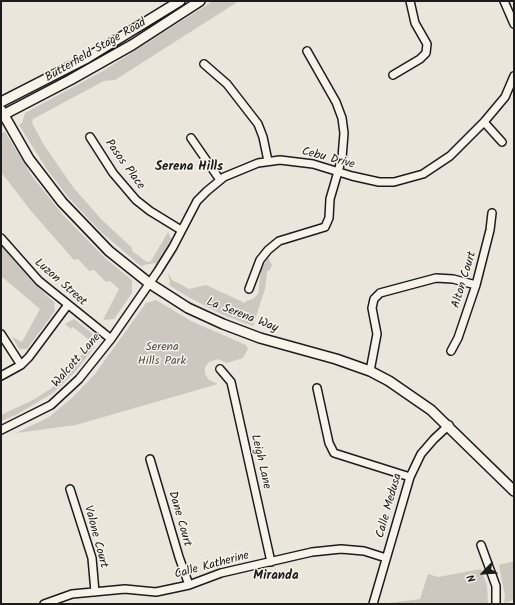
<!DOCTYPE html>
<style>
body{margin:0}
#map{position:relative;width:515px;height:605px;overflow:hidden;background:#eae6dc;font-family:Kalam,sans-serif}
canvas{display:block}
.frame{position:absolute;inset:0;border:2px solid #1c1c1c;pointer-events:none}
.north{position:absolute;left:463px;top:553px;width:40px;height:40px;-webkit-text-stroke:3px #f7f3e8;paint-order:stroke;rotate:245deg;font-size:11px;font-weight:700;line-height:16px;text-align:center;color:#1c1c1c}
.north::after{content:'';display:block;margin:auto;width:14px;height:18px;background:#1c1c1c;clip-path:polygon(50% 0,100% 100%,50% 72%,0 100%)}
</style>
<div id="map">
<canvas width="515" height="605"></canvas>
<div class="frame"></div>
<div class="north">N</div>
</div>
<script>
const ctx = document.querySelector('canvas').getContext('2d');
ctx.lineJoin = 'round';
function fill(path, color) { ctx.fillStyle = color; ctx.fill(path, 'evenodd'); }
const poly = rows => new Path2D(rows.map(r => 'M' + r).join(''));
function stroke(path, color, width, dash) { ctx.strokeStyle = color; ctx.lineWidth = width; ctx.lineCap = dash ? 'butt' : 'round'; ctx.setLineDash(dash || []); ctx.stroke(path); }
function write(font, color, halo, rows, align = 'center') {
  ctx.font = font + ' Kalam,sans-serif'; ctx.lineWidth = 3; ctx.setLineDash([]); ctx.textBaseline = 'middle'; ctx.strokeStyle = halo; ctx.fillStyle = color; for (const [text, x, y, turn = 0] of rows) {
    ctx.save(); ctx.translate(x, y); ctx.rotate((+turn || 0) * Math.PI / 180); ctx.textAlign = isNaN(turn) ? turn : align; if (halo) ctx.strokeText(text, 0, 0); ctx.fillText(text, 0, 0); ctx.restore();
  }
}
const green = poly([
 [213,1,239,1,115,80,104,81,33,119,32,123,44,145,73,187,101,219,132,248,132,251,147,262,151,261,168,232,172,240,157,265,155,263,144,265,142,267,101,232,68,197,46,168,19,125,22,123,25,113,103,71],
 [5,132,32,176,63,215,106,259,132,280,132,293,114,319,103,320,119,289,110,281,106,282,94,270,89,271,78,259,74,260,31,211,1,172,1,133],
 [1,245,40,289,55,303,54,305,55,311,27,349,19,349,12,337,22,342,40,309,1,276],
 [268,257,272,265,269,271,268,270,267,272,265,289,253,326,223,315,188,297,169,285,170,283,168,273,172,280,189,289,206,285,245,303,246,301,253,299,258,294,261,270],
 [156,300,191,321,246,345,248,349,243,358,227,363,218,359,209,362,205,367,205,374,209,380,218,384,76,425,16,433,49,417,73,397,95,374,146,303],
 [74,319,93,334,92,336,95,346,76,371,53,393,16,415,1,421,1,415,35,399,53,387,72,368,90,343,89,340,73,327,71,329,65,324],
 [514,561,514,600,504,603,505,596,499,565],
 [481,569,487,586,488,604,381,604,420,599,428,574,438,577]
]);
const minor = poly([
 [504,1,514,24],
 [204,64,227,84,258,124,263,137,268,161],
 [393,75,420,59,426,53,427,44,415,23,410,1],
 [484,122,502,142],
 [90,137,113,173,136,200,150,211,181,230],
 [191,138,220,180],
 [1,238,39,281,111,339],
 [249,289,260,260,268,250,279,241,325,227,329,218,330,199,342,158,344,133,342,118,336,102,307,51],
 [1,334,21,365],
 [451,351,458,338,476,285,490,230,492,213],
 [220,369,231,382,271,562],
 [370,371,377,334,372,308,374,299,380,293,436,278,453,279,476,285],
 [1,376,21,365,29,357,67,306],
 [317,388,329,443,334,453,410,477],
 [1,430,51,405,79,379,111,339,158,271,173,247,197,201,207,191,224,177,258,163,280,160,313,164,352,176,379,182,394,182,423,174,450,156,484,122,505,97,514,76],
 [150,459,179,557,189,585],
 [70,489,92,558,95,592],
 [481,545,496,586,496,604],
 [44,604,72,594,125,589,156,592,189,585,221,573,312,552,341,549,364,551,386,558],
 [373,604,410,477,421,454,434,439,449,425]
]);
const major = poly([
 [1,102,87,58,180,1],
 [1,110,29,159,62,202,109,251,149,283,188,308,223,324,260,338,336,359,370,371,389,381,431,410,514,491],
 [1,116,70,80,132,45,200,1]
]);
const streetNames = [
 ["Butterfield Stage Road",96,51,-30],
 ["Cebu Drive",328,159,15],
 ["Pasos Place",124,165,54],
 ["Alton Court",465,280,-73],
 ["Luzon Street",60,283,41],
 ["La Serena Way",242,316,21],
 ["Walcott Lane",77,361,-49],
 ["Leigh Lane",260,462,77],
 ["Calle Medusa",390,506,-74],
 ["Dane Court",179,519,74],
 ["Valone Court",95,537,75],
 ["Calle Katherine",212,566,-15]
];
const parkNames = [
 ["Serena",162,348],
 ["Hills Park",162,362]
];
const neighbourhoodNames = [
 ["Serena Hills",189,168],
 ["Miranda",276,577]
];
fill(green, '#ccc8c0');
stroke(minor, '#1c1c1c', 10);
stroke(major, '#1c1c1c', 12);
stroke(minor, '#f7f3e8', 7);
stroke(major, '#f7f3e8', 9);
write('12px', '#1c1c1c', '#f7f3e8', streetNames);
write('12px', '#51504d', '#f7f3e8', parkNames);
write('bold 13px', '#1c1c1c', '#f7f3e8', neighbourhoodNames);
</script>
